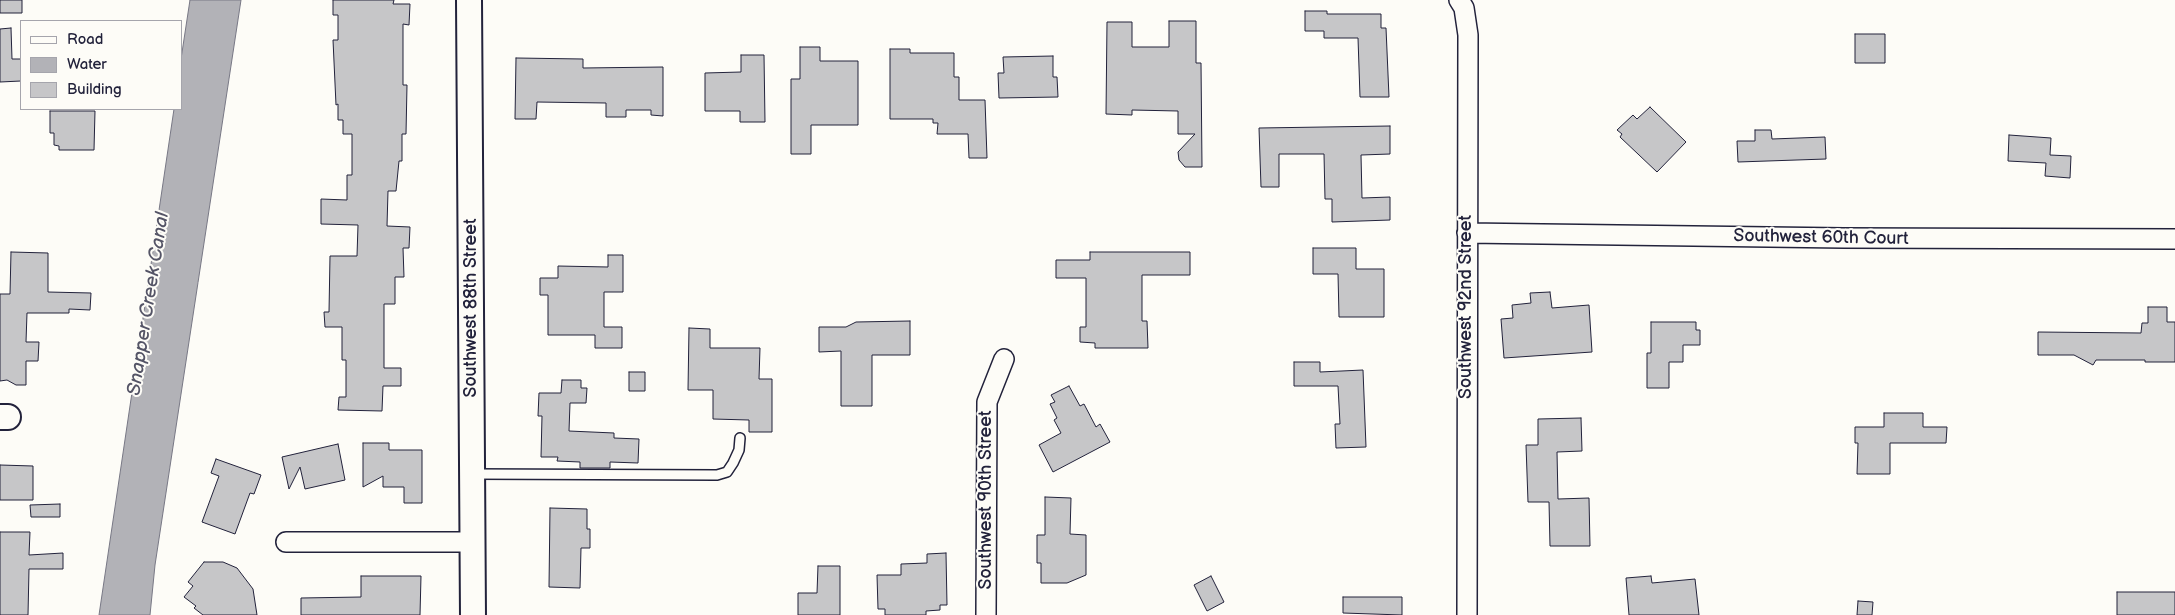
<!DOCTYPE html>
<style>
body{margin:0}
#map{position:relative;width:2175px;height:615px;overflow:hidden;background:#fdfcf7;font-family:"Balsamiq Sans",sans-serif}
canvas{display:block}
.legend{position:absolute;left:20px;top:20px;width:162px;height:90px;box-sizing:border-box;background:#fdfcf7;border:1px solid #a5a5ac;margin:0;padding:6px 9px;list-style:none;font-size:15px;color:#22223b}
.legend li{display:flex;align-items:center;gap:10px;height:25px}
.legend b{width:25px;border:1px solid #a5a5ac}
</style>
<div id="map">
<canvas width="2175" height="615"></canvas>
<ul class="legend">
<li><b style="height:6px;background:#fdfcf7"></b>Road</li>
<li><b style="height:14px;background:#b2b2b7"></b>Water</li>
<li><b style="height:14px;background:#c6c6c8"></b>Building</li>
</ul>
</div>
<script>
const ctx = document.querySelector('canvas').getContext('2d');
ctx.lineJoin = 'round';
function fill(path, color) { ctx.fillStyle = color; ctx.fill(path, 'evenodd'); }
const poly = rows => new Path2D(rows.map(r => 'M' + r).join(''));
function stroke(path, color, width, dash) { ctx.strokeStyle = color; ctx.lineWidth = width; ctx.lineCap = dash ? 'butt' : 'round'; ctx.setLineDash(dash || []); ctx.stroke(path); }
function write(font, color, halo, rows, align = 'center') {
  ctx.font = font + ' "Balsamiq Sans",sans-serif'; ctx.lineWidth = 4; ctx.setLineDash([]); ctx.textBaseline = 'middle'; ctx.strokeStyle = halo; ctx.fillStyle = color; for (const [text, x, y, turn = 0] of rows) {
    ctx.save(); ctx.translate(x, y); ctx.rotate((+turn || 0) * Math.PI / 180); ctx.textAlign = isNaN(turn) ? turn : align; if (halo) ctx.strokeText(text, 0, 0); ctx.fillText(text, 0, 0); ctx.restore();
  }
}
const water = poly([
 [190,0,241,0,155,565,150,615,99,615,174,109,181,109,181,59,190,0]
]);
const building = poly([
 [0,0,22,0,22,13,0,13,0,0],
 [333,0,394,0,393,4,410,4,409,25,403,24,403,85,407,85,406,134,402,134,402,161,399,161,396,191,388,191,387,226,410,227,409,248,403,248,404,277,395,277,395,304,384,304,384,368,401,368,401,386,383,386,382,411,338,410,339,397,346,397,346,360,342,360,342,327,325,327,324,312,329,312,330,256,357,256,358,225,321,224,321,199,347,200,347,175,352,175,352,134,343,134,343,120,338,120,338,104,336,105,333,40,338,40,338,15,333,15,333,0],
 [1305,11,1327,11,1327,14,1381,14,1381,28,1386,28,1389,97,1360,97,1358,38,1324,38,1324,31,1305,31,1305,11],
 [1169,21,1196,21,1196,63,1201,63,1202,167,1185,167,1179,160,1178,152,1195,134,1178,134,1178,111,1132,110,1132,115,1106,114,1107,22,1132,22,1132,47,1169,47,1169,21],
 [11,28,12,59,21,59,21,81,0,82,0,29,11,28],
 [1855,34,1885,34,1885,63,1855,63,1855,34],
 [800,47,820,47,820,61,858,61,858,125,811,125,811,154,791,154,791,79,800,79,800,47],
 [890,49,910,49,910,53,954,53,954,77,959,77,959,100,985,100,987,158,969,158,968,134,937,134,938,123,933,123,933,119,890,119,890,49],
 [741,55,764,55,765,122,740,122,740,111,705,111,705,73,741,72,741,55],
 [1053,56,1053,77,1057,77,1058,97,999,98,998,73,1004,73,1003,57,1053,56],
 [516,58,583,59,583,68,663,67,663,116,651,115,651,110,626,110,626,117,606,117,606,103,537,102,536,119,515,119,516,58],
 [1650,107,1686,142,1657,172,1620,137,1622,134,1617,130,1633,115,1637,119,1650,107],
 [50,111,95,111,94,150,59,150,59,146,54,145,54,133,50,133,50,111],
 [1390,126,1390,154,1361,155,1362,198,1390,197,1390,220,1332,222,1332,199,1325,199,1324,154,1279,154,1279,187,1261,187,1259,128,1390,126],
 [1755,130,1771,130,1772,139,1825,137,1826,159,1738,162,1737,141,1755,141,1755,130],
 [2009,135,2051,138,2050,155,2071,156,2070,178,2045,176,2046,163,2008,161,2009,135],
 [1313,248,1356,248,1356,269,1384,269,1384,317,1339,317,1338,274,1313,274,1313,248],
 [11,252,48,253,48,292,91,293,90,310,69,309,69,313,27,313,26,342,39,342,38,361,26,361,26,385,16,385,7,380,0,381,0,294,10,294,11,252],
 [1090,252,1190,252,1190,275,1142,275,1142,321,1147,321,1148,348,1095,348,1095,343,1080,342,1080,327,1086,327,1086,278,1056,278,1056,260,1090,260,1090,252],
 [608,255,623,255,623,292,604,292,604,327,622,327,622,348,595,348,595,335,548,335,548,295,540,295,540,278,558,278,558,266,608,267,608,255],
 [1550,292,1552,308,1589,305,1592,352,1504,358,1501,319,1513,318,1512,305,1531,303,1530,293,1550,292],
 [2148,307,2167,307,2167,322,2175,322,2175,362,2145,362,2145,360,2096,360,2093,365,2074,355,2038,355,2038,332,2141,333,2142,323,2148,323,2148,307],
 [910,321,910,355,872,355,872,406,841,406,841,351,819,352,819,327,846,327,856,322,910,321],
 [1651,322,1696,322,1696,330,1700,330,1700,345,1683,345,1683,362,1669,362,1669,388,1647,388,1647,353,1651,353,1651,322],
 [689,328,710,329,710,348,760,348,759,379,772,379,772,432,749,432,749,420,713,419,713,390,688,390,689,328],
 [1294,362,1320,362,1320,372,1363,370,1366,447,1336,448,1335,424,1340,424,1338,386,1294,386,1294,362],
 [629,372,645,372,645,391,629,391,629,372],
 [562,380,581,380,581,388,587,388,586,403,570,403,569,431,614,433,614,438,639,439,638,463,610,462,610,468,580,468,580,462,557,461,558,457,541,457,542,416,538,416,539,393,561,393,562,380],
 [1069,386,1080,406,1084,404,1096,427,1100,424,1110,442,1053,472,1039,445,1061,433,1054,420,1057,418,1050,404,1055,402,1051,395,1069,386],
 [1884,413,1923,413,1923,427,1947,427,1946,443,1890,443,1890,474,1857,474,1858,443,1855,443,1855,427,1884,427,1884,413],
 [1581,418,1582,451,1557,452,1558,499,1589,498,1590,546,1550,546,1549,502,1528,502,1526,445,1538,445,1538,419,1581,418],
 [363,443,389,443,389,450,422,450,422,503,404,503,404,487,383,487,383,476,363,487,363,443],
 [338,444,345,480,305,489,300,467,289,489,282,457,338,444],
 [216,459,261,475,254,494,250,493,235,534,202,522,219,476,211,473,216,459],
 [0,465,33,466,33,500,0,500,0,465],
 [1045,497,1071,498,1070,534,1086,535,1086,575,1067,583,1041,583,1041,563,1037,563,1037,535,1045,535,1045,497],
 [60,504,60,517,31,517,30,505,60,504],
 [550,508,587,509,587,529,590,529,590,548,581,548,580,588,549,587,550,508],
 [0,532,30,532,29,555,63,553,63,569,29,569,28,615,0,615,0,532],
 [946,553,947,605,940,605,940,610,926,611,926,615,885,615,885,609,878,609,877,575,901,575,901,564,927,563,927,554,946,553],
 [204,562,223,562,237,568,253,589,257,615,203,615,194,608,196,606,184,597,193,586,188,582,204,562],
 [818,566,840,566,840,615,798,615,798,593,817,593,818,566],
 [361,576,421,576,420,615,301,615,301,598,361,597,361,576],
 [1211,576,1224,602,1207,611,1194,585,1211,576],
 [1651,576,1652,583,1695,579,1699,615,1629,615,1626,578,1651,576],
 [2117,592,2175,592,2175,615,2117,615,2117,592],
 [1343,597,1402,597,1402,615,1343,613,1343,597],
 [1858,601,1873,602,1872,615,1857,615,1858,601]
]);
const service = poly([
 [472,474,717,475,727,472,733,463,739,450,740,438]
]);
const minor = poly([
 [1459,0,1464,8,1468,35,1467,615],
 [1467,233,1844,238,2175,239],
 [286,542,472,542],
 [986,615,987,402,1004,359]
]);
const tertiary = poly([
 [469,0,473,615],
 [0,417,8,417]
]);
const streetNames = [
 ["Southwest 60th Court",1821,238,1],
 ["Southwest 92nd Street",1466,307,-90],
 ["Southwest 88th Street",471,308,-90],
 ["Southwest 90th Street",986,500,-90]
];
const waterNames = [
 ["Snapper Creek Canal",149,304,-81]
];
fill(water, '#b2b2b7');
stroke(water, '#787885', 1);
fill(building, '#c6c6c8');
stroke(building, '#22223b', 1);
stroke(service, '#22223b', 12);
stroke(minor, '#22223b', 22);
stroke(tertiary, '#22223b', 28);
stroke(service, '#fdfcf7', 9);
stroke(minor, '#fdfcf7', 19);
stroke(tertiary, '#fdfcf7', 24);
write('18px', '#22223b', '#fdfcf7', streetNames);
write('italic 19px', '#545466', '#fdfcf7', waterNames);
</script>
